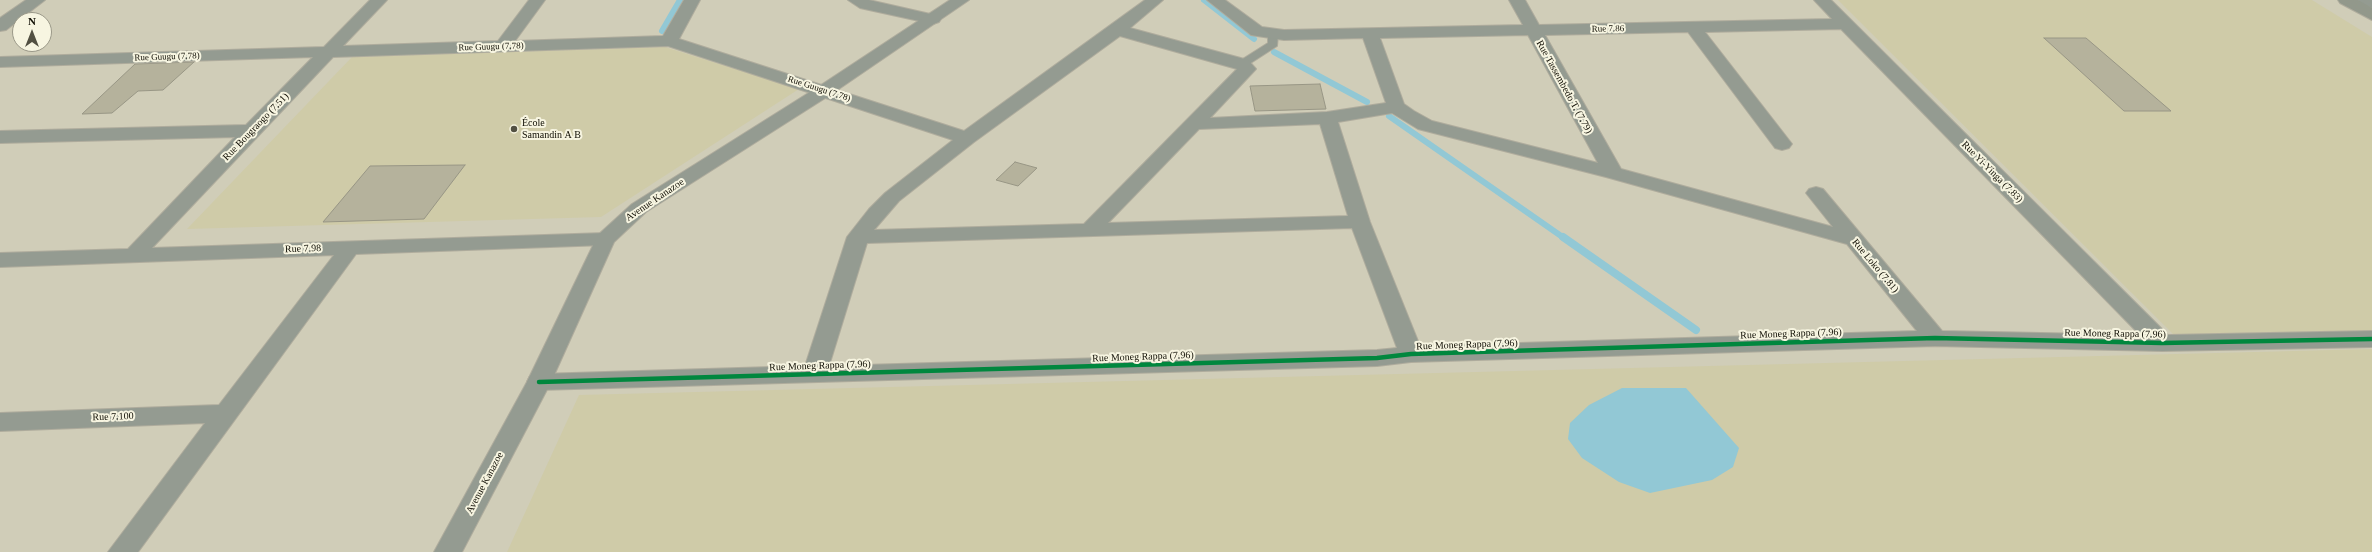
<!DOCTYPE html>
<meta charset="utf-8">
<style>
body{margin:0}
#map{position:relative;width:2372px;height:552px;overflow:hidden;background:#d0cdb8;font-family:Georgia,serif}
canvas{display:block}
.north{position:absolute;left:12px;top:12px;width:40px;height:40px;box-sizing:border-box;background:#f7f5e1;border:1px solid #9a9888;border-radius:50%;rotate:0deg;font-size:11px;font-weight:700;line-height:16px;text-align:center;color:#0e0c02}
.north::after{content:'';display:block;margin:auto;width:14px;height:18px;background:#525042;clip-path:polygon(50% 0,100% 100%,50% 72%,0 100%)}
</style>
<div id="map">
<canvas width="2372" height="552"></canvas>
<div class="north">N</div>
</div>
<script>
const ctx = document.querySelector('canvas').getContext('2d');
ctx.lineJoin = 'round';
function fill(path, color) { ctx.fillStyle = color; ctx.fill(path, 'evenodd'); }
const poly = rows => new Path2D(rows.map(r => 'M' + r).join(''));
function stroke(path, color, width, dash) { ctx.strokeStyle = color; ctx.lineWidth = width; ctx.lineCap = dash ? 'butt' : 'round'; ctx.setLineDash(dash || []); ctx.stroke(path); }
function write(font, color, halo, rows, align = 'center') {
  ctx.font = font + ' Georgia,serif'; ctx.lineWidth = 4; ctx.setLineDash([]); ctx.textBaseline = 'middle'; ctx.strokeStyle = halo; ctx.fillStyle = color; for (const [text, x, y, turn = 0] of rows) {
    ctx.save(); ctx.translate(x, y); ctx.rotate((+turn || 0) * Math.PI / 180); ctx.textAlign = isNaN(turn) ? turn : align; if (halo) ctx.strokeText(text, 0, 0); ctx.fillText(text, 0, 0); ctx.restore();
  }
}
const built = poly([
 [1838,0,2312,0,2372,37,2372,336,2184,345],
 [665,47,799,89,601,217,187,229,352,57],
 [2372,349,2372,552,507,552,579,395]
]);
const water = poly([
 [1622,388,1686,388,1739,448,1733,467,1712,480,1650,493,1619,482,1582,458,1568,439,1570,423,1589,405]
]);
const streamFar1 = poly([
 [1204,0,1254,39],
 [662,31,680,0],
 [1274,52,1367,102],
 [1389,116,1564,238]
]);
const stream = poly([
 [1563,237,1696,330]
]);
const building = poly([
 [2044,38,2086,38,2171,111,2124,111,2044,38],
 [194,62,163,90,138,91,112,113,82,114,135,64,194,62],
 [1320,84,1326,109,1255,111,1250,86,1320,84],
 [1015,162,1037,168,1018,186,996,180,1015,162],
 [465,165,424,219,323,222,370,166,465,165]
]);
const service = poly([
 [1273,32,1278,35,1277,46,1246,66,1238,66,1238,62,1268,43,1268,35,1273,32]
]);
const minor = poly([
 [26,0,45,0,6,30,0,31,0,18,26,0],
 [370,0,387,0,343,46,498,41,529,0,545,0,515,41,663,36,684,0,700,0,679,39,964,131,1145,0,1163,0,1130,28,1248,60,1256,69,1210,118,1327,112,1386,103,1363,38,1284,40,1257,36,1251,35,1207,0,1225,0,1262,27,1284,30,1523,25,1509,0,1525,0,1539,25,1832,19,1814,0,1831,0,2168,335,2372,331,2372,347,2162,351,1935,346,1411,362,1377,366,539,390,530,388,527,382,530,376,539,374,805,366,847,237,869,209,885,193,953,140,668,46,333,57,152,248,605,233,612,235,616,239,612,243,605,245,356,254,138,552,108,552,205,423,0,431,0,413,219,405,334,255,0,267,0,253,128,249,235,137,0,143,0,131,246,125,313,57,0,67,0,57,324,47,370,0],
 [1841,29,2140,335,1942,331,1823,189,1816,187,1809,189,1806,193,1833,227,1621,169,1545,35,1688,32,1775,148,1782,150,1789,148,1792,144,1705,32,1841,29],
 [1528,35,1598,163,1432,121,1414,111,1404,104,1380,38,1528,35],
 [1120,36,1237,69,1084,224,874,230,899,201,974,142,1120,36],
 [1392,113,1418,129,1606,177,1847,244,1917,331,1420,346,1370,222,1338,122,1392,113],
 [1320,124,1348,216,1108,223,1199,129,1320,124],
 [1352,228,1397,348,1377,350,829,366,867,243,1352,228],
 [848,0,869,0,939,16,941,19,939,22,933,24,860,8,848,0],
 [2358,0,2372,0,2372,8,2360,3,2358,0]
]);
const tertiary = poly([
 [950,0,969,0,830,95,646,212,614,242,551,382,462,552,434,552,527,382,598,235,632,204,818,87,950,0]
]);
const trunk = poly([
 [2338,0,2358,0,2372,8,2372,20,2340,3,2338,0]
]);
const cycleway = poly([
 [539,382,1377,358,1411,354,1935,338,2162,343,2372,339]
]);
const markers = [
 [514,129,4,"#525042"]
];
const farStreetnames = [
 ["Rue 7.86",1608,29,-1],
 ["Rue Guugu (7.78)",491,47,-2],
 ["Rue Guugu (7.78)",167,57,-2],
 ["Rue Guugu (7.78)",819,89,18]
];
const streetNames = [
 ["Rue Tassembedo T. (7.79)",1564,87,61],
 ["Rue Bougraogo (7.51)",256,127,-46],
 ["Rue Yi-Yinga (7.83)",1992,172,45],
 ["Avenue Kanazoe",655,200,-34],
 ["Rue 7.98",303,249,-2],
 ["Rue Loko (7.81)",1875,266,50],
 ["Rue Moneg Rappa (7.96)",1791,334,-2],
 ["Rue Moneg Rappa (7.96)",2115,334,1],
 ["Rue Moneg Rappa (7.96)",1467,345,-2],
 ["Rue Moneg Rappa (7.96)",1143,357,-2],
 ["Rue Moneg Rappa (7.96)",820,366,-2],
 ["Rue 7.100",113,417,-2],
 ["Avenue Kanazoe",485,483,-62]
];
const poiNames = [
 ["École",522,123],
 ["Samandin A B",522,135]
];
fill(built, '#cfcba8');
fill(water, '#92c8d5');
stroke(streamFar1, '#92c8d5', 6);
stroke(stream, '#92c8d5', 8);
fill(building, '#b5b29c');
stroke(building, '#989685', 1);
stroke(service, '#afac9d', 2);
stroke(minor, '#afac9d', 2);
stroke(tertiary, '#afac9d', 2);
stroke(trunk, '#afac9d', 2);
fill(service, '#949b91');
fill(minor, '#949b91');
fill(tertiary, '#949b91');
fill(trunk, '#92988b');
stroke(cycleway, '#00873e', 4.5);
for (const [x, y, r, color] of markers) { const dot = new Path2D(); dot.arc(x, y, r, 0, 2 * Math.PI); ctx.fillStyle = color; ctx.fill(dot); stroke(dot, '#f7f5e1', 1.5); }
write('9px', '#0e0c02', '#f7f5e1', farStreetnames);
write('10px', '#0e0c02', '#f7f5e1', streetNames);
write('10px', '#0e0c02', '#f7f5e1', poiNames, 'left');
</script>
